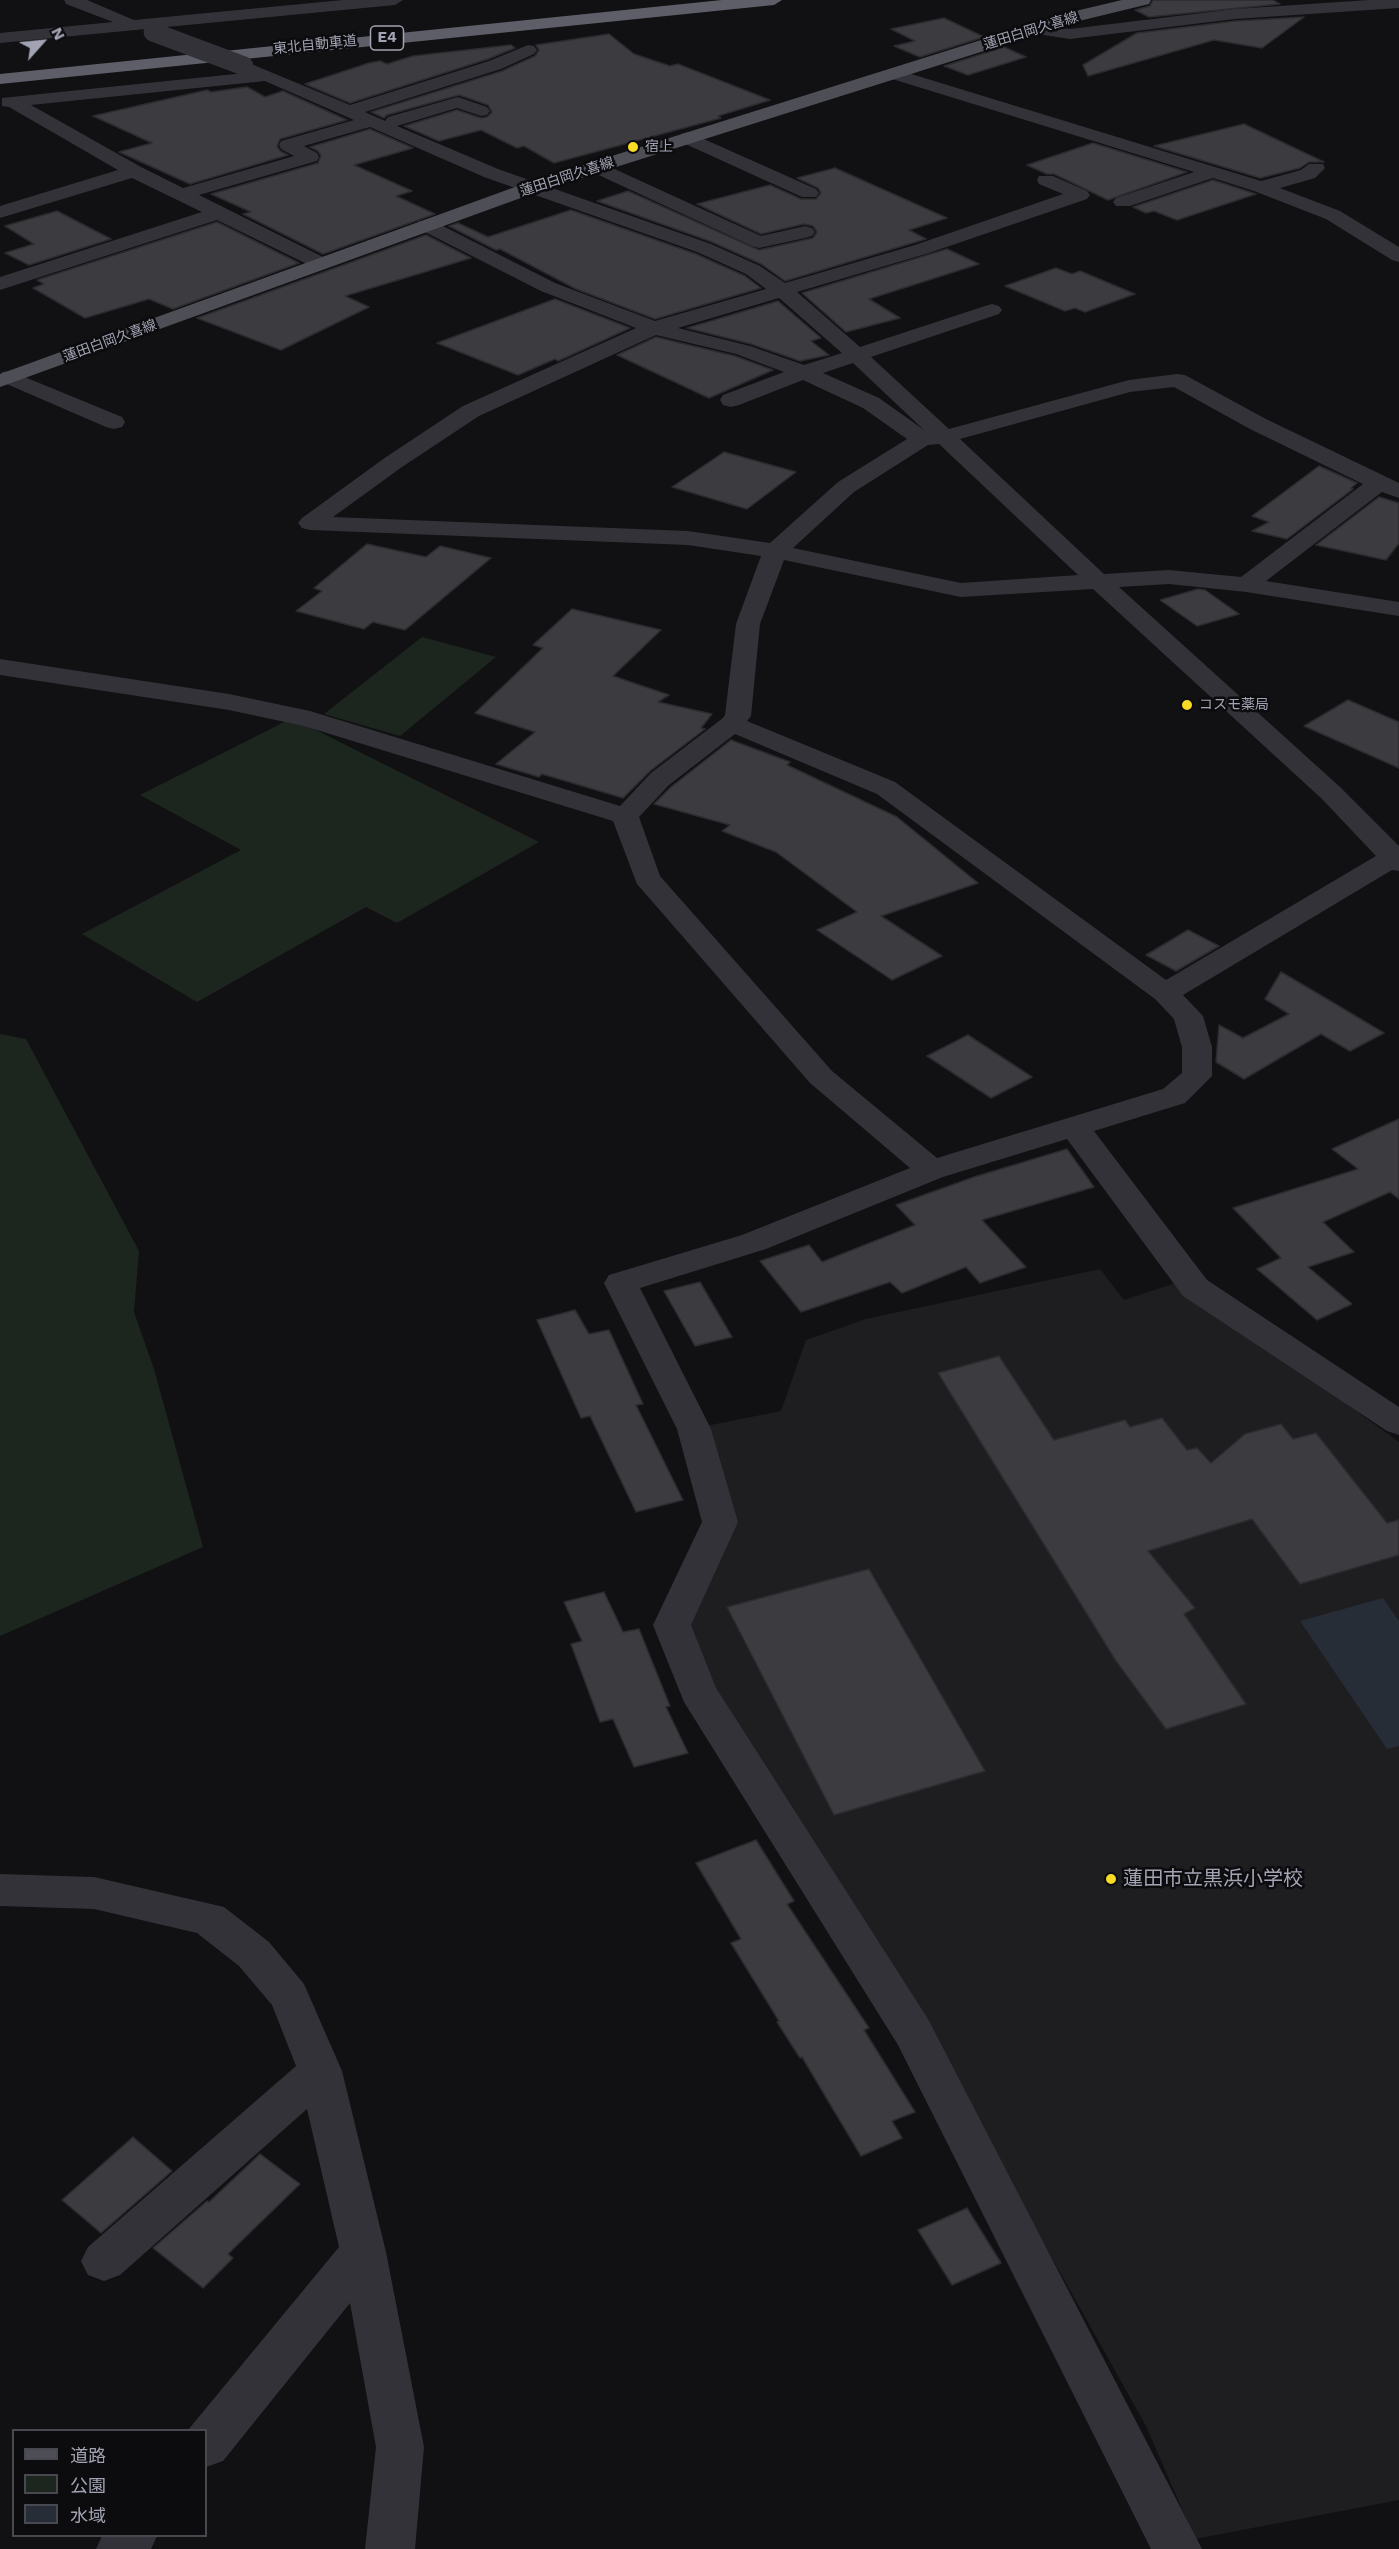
<!DOCTYPE html>
<meta charset="utf-8">
<style>
body{margin:0}
#map{position:relative;width:1399px;height:2549px;overflow:hidden;background:#111113;font-family:"Work Sans","Noto Sans JP",sans-serif}
canvas{display:block}
.legend{position:absolute;left:12px;top:2429px;width:195px;height:108px;box-sizing:border-box;background:#0c0c0e;border:2px solid #484950;margin:0;padding:8px 10px;list-style:none;font-size:18px;color:#a2a4b4}
.legend li{display:flex;align-items:center;gap:12px;height:30px}
.legend b{width:30px;border:2px solid #484950}
.north{position:absolute;left:12px;top:12px;width:60px;height:60px;-webkit-text-stroke:4px #0c0c0e;paint-order:stroke;rotate:63deg;font-size:16px;font-weight:700;line-height:24px;text-align:center;color:#a2a4b4}
.north::after{content:'';display:block;margin:auto;width:21px;height:27px;background:#a2a4b4;clip-path:polygon(50% 0,100% 100%,50% 72%,0 100%)}
</style>
<div id="map">
<canvas width="1399" height="2549"></canvas>
<ul class="legend">
<li><b style="height:8px;background:#4e4e57"></b>道路</li>
<li><b style="height:16px;background:#1d251f"></b>公園</li>
<li><b style="height:16px;background:#272d36"></b>水域</li>
</ul>
<div class="north">N</div>
</div>
<script>
const ctx = document.querySelector('canvas').getContext('2d');
ctx.lineJoin = 'round';
function fill(path, color) { ctx.fillStyle = color; ctx.fill(path, 'evenodd'); }
const poly = rows => new Path2D(rows.map(r => 'M' + r).join(''));
function stroke(path, color, width, dash) { ctx.strokeStyle = color; ctx.lineWidth = width; ctx.lineCap = dash ? 'butt' : 'round'; ctx.setLineDash(dash || []); ctx.stroke(path); }
function write(font, color, halo, rows, align = 'center') {
  ctx.font = font + ' "Work Sans","Noto Sans JP",sans-serif'; ctx.lineWidth = 5; ctx.setLineDash([]); ctx.textBaseline = 'middle'; ctx.strokeStyle = halo; ctx.fillStyle = color; for (const [text, x, y, turn = 0] of rows) {
    ctx.save(); ctx.translate(x, y); ctx.rotate((+turn || 0) * Math.PI / 180); ctx.textAlign = isNaN(turn) ? turn : align; if (halo) ctx.strokeText(text, 0, 0); ctx.fillText(text, 0, 0); ctx.restore();
  }
}
const built = poly([
 [1100,1269,1124,1300,1179,1282,1399,1442,1399,2500,1195,2539,1146,2426,924,2029,722,1730,685,1630,736,1521,701,1427,781,1411,806,1340,866,1319]
]);
const green = poly([
 [422,637,496,657,400,736,324,714],
 [292,718,539,842,397,923,366,907,197,1002,82,934,241,850,140,795],
 [0,1034,26,1039,139,1251,134,1312,154,1369,203,1547,0,1636]
]);
const water = poly([
 [1383,1598,1399,1621,1399,1746,1387,1749,1300,1621]
]);
const building = poly([
 [1153,0,1273,0,1280,4,1149,17,1135,10,1150,6,1153,0],
 [1304,17,1262,48,1214,40,1088,76,1083,65,1137,33,1235,21,1304,17],
 [944,18,984,37,920,57,894,46,915,41,891,29,944,18],
 [609,34,634,54,670,66,678,64,770,100,718,116,721,118,554,163,524,146,517,148,481,130,439,141,404,126,457,110,481,118,487,117,492,112,488,105,459,95,387,115,384,118,371,112,502,71,535,56,539,50,536,45,609,34],
 [511,45,515,48,488,59,350,103,305,84,369,63,380,61,387,64,413,56,511,45],
 [1004,47,1026,57,968,75,944,66,1004,47],
 [247,87,265,97,283,91,347,120,280,139,277,146,280,151,288,155,190,184,119,152,152,143,93,116,207,90,211,92,247,87],
 [1244,124,1324,162,1309,162,1300,168,1260,178,1154,146,1244,124],
 [370,129,413,148,354,165,412,191,396,196,435,214,323,254,243,214,251,212,211,194,318,163,321,156,318,151,310,147,370,129],
 [1093,143,1187,172,1108,200,1054,174,1047,174,1027,165,1093,143],
 [835,168,947,218,909,230,926,239,785,281,761,264,712,242,597,201,628,191,759,250,813,238,817,232,813,226,804,224,761,234,697,204,770,185,801,199,816,199,821,193,818,188,797,178,835,168],
 [1213,180,1256,194,1177,220,1154,211,1146,213,1133,207,1213,180],
 [571,210,696,254,745,276,761,288,655,319,576,289,500,249,496,250,449,226,458,223,488,237,571,210],
 [57,211,111,239,29,265,5,253,34,244,5,226,57,211],
 [217,222,299,263,173,309,149,299,85,318,33,288,44,284,37,280,217,222],
 [426,235,471,258,345,296,369,307,281,350,197,318,426,235],
 [947,249,979,264,869,299,900,318,846,332,802,293,947,249],
 [1056,268,1072,274,1080,271,1135,294,1085,312,1075,308,1065,311,1005,286,1056,268],
 [555,299,630,328,558,361,555,359,518,375,437,343,555,299],
 [778,301,821,338,811,341,829,355,800,361,751,344,687,328,778,301],
 [656,337,735,356,773,370,709,398,617,355,656,337],
 [724,452,796,472,747,509,672,487,724,452],
 [1319,466,1357,483,1351,488,1353,489,1287,539,1252,531,1269,522,1252,516,1319,466],
 [1379,497,1399,503,1399,543,1386,560,1316,545,1379,497],
 [367,544,426,557,440,546,491,558,405,630,373,622,364,629,296,611,322,591,314,588,367,544],
 [1198,589,1205,590,1239,614,1197,626,1160,600,1198,589],
 [572,609,661,630,613,676,669,695,658,702,712,714,701,728,705,729,650,771,623,798,542,774,539,777,496,764,535,732,475,713,543,648,533,645,572,609],
 [1348,700,1399,722,1399,768,1304,726,1348,700],
 [731,740,790,762,787,765,897,817,978,883,881,916,942,956,892,980,817,930,857,912,776,852,722,831,730,825,654,804,671,787,731,740],
 [1188,930,1219,946,1176,971,1146,955,1188,930],
 [1281,972,1322,996,1384,1033,1350,1051,1321,1034,1244,1079,1216,1062,1219,1025,1243,1038,1289,1014,1265,999,1281,972],
 [968,1035,1032,1077,991,1098,927,1056,968,1035],
 [1399,1119,1399,1199,1390,1192,1323,1222,1354,1252,1308,1267,1352,1304,1317,1320,1257,1269,1281,1258,1233,1208,1358,1169,1332,1149,1399,1119],
 [1067,1149,1094,1187,982,1220,1026,1267,980,1283,966,1267,902,1293,890,1282,801,1312,760,1261,809,1245,822,1262,915,1225,896,1205,974,1177,1067,1149],
 [700,1282,732,1337,695,1346,664,1291,700,1282],
 [575,1310,589,1334,609,1330,643,1404,636,1405,683,1500,636,1512,590,1416,581,1418,537,1320,575,1310],
 [999,1356,1054,1440,1125,1420,1130,1427,1162,1418,1187,1450,1197,1448,1211,1463,1245,1434,1281,1424,1293,1439,1316,1433,1387,1523,1399,1520,1399,1555,1300,1584,1252,1519,1148,1551,1195,1608,1184,1614,1246,1704,1166,1729,1116,1661,938,1373,999,1356],
 [869,1569,985,1771,834,1815,727,1607,869,1569],
 [604,1592,623,1632,639,1629,670,1706,666,1707,688,1753,634,1767,613,1719,600,1722,571,1644,582,1641,564,1602,604,1592],
 [756,1840,794,1901,787,1904,869,2028,864,2030,915,2112,892,2121,902,2138,861,2156,802,2057,800,2058,777,2022,779,2021,731,1943,741,1939,696,1863,756,1840],
 [133,2137,172,2171,101,2233,62,2200,133,2137],
 [260,2154,300,2184,228,2254,233,2258,203,2288,153,2248,207,2201,209,2202,260,2154],
 [967,2208,1001,2263,952,2285,918,2230,967,2208]
]);
const minor = poly([
 [64,0,87,0,134,20,343,0,403,0,395,5,0,43,0,33,113,22,66,4,64,0],
 [1369,0,1399,0,1399,8,1235,19,1070,39,1036,34,1030,33,1027,29,1030,25,1036,24,1070,29,1235,9,1369,0],
 [528,45,534,46,537,50,534,54,501,69,365,112,385,121,388,117,458,97,487,107,490,111,487,115,481,116,457,108,397,126,498,169,711,244,760,266,785,283,915,245,1063,194,1039,184,1037,180,1039,176,1053,176,1087,191,1090,195,1087,199,929,253,797,292,860,347,985,306,992,304,999,306,1002,310,999,314,871,357,949,429,1129,380,1177,374,1185,375,1266,419,1399,483,1399,498,1382,492,1266,581,1399,602,1399,616,1246,592,1169,584,1119,587,1340,787,1399,846,1399,871,1392,870,1183,995,1203,1016,1212,1047,1212,1076,1185,1103,1094,1131,1207,1280,1399,1407,1399,1435,1387,1431,1183,1296,1067,1139,943,1177,766,1249,640,1288,711,1429,738,1522,691,1625,716,1688,928,2019,1202,2549,1151,2549,898,2045,684,1702,653,1625,702,1522,677,1429,604,1283,609,1275,742,1235,910,1168,810,1083,637,884,613,821,304,726,229,710,0,675,0,659,229,694,310,711,620,806,651,773,723,718,725,715,736,624,761,556,688,545,310,530,302,528,298,523,302,518,386,457,463,406,636,328,541,291,419,229,416,225,419,221,433,221,555,283,655,321,766,289,746,274,697,252,484,177,370,127,304,146,317,153,319,157,317,161,199,195,327,259,330,263,327,267,313,267,217,220,0,290,0,277,202,212,132,178,0,218,0,206,118,170,9,107,2,106,2,98,245,73,235,66,238,62,244,61,350,105,489,61,528,45],
 [265,81,354,120,281,141,279,145,281,149,294,156,183,188,141,167,31,105,265,81],
 [779,298,842,353,804,365,750,346,678,328,779,298],
 [656,335,736,354,784,372,723,395,720,400,723,405,731,407,739,405,803,380,863,408,907,439,838,482,770,543,688,531,333,517,402,467,479,416,656,335],
 [853,363,924,430,879,398,823,373,853,363],
 [1174,387,1250,429,1363,484,1241,577,1169,570,1104,574,960,439,1130,392,1174,387],
 [939,444,1078,575,961,583,793,548,854,492,928,445,939,444],
 [784,560,961,597,1093,589,1322,799,1376,856,1166,980,895,782,747,721,751,716,760,624,784,560],
 [735,734,877,794,1155,999,1174,1019,1182,1047,1182,1073,1163,1089,937,1158,832,1071,660,876,639,817,669,785,735,734],
 [895,69,1261,181,1301,170,1309,164,1323,164,1325,168,1315,178,1280,188,1340,211,1399,247,1399,262,1392,260,1326,219,1254,191,1213,178,1130,206,1116,206,1113,202,1116,198,1194,172,889,78,886,74,889,70,895,69],
 [688,132,816,189,819,193,816,197,802,197,681,142,679,138,681,134,688,132],
 [597,161,761,236,805,226,812,228,815,232,812,236,805,238,759,248,752,246,590,171,588,167,590,163,597,161],
 [10,371,122,417,125,422,122,427,114,429,106,427,2,382,0,376,2,372,10,371],
 [0,1874,94,1877,224,1907,269,1942,304,1984,342,2071,386,2252,424,2447,415,2549,365,2549,376,2447,350,2303,223,2461,206,2467,206,2430,188,2430,339,2247,307,2109,120,2275,104,2281,88,2275,81,2261,88,2247,296,2066,272,2005,239,1966,197,1933,94,1909,0,1906,0,1874],
 [102,2536,157,2536,151,2549,96,2549,102,2536]
]);
const major = poly([
 [1122,0,1151,0,1149,4,1079,21,540,191,0,387,0,374,526,183,1067,13,1122,0]
]);
const highway = poly([
 [722,0,782,0,774,5,0,84,0,74,722,0]
]);
const minorBridge = poly([
 [153,32,244,66]
]);
const markers = [
 [633,147,6,"#f8dc24"],
 [1187,705,6,"#f8dc24"],
 [1111,1879,6,"#f8dc24"]
];
const farStreetnames = [
 ["蓮田白岡久喜線",1031,31,-17],
 ["東北自動車道",315,45,-6],
 ["蓮田白岡久喜線",567,177,-18],
 ["蓮田白岡久喜線",110,341,-20]
];
const farPoinames = [
 ["宿上",645,147],
 ["コスモ薬局",1199,705]
];
const shields = [
 [387,38,33]
];
const shieldNames = [
 ["E4",387,38]
];
const nearPoinames = [
 ["蓮田市立黒浜小学校",1123,1879]
];
fill(built, '#1e1d20');
fill(green, '#1d251f');
fill(water, '#272d36');
fill(building, '#3c3b40');
stroke(building, '#2c2b2f', 1.5);
fill(minor, '#323238');
fill(major, '#4e4e57');
fill(highway, '#5e5e69');
stroke(minorBridge, '#323238', 19);
for (const [x, y, r, color] of markers) { const dot = new Path2D(); dot.arc(x, y, r, 0, 2 * Math.PI); ctx.fillStyle = color; ctx.fill(dot); stroke(dot, '#0c0c0e', 2); }
write('14px', '#a2a4b4', '#0c0c0e', farStreetnames);
write('14px', '#a2a4b4', '#0c0c0e', farPoinames, 'left');
for (const [x, y, w] of shields) { const box = new Path2D(); box.roundRect(x - w / 2, y - 12, w, 24, 4.5); ctx.fillStyle = '#0c0c0e'; ctx.fill(box); stroke(box, '#a2a4b4', 1.5); }
write('bold 15px', '#a2a4b4', null, shieldNames);
write('20px', '#a2a4b4', '#0c0c0e', nearPoinames, 'left');
</script>
